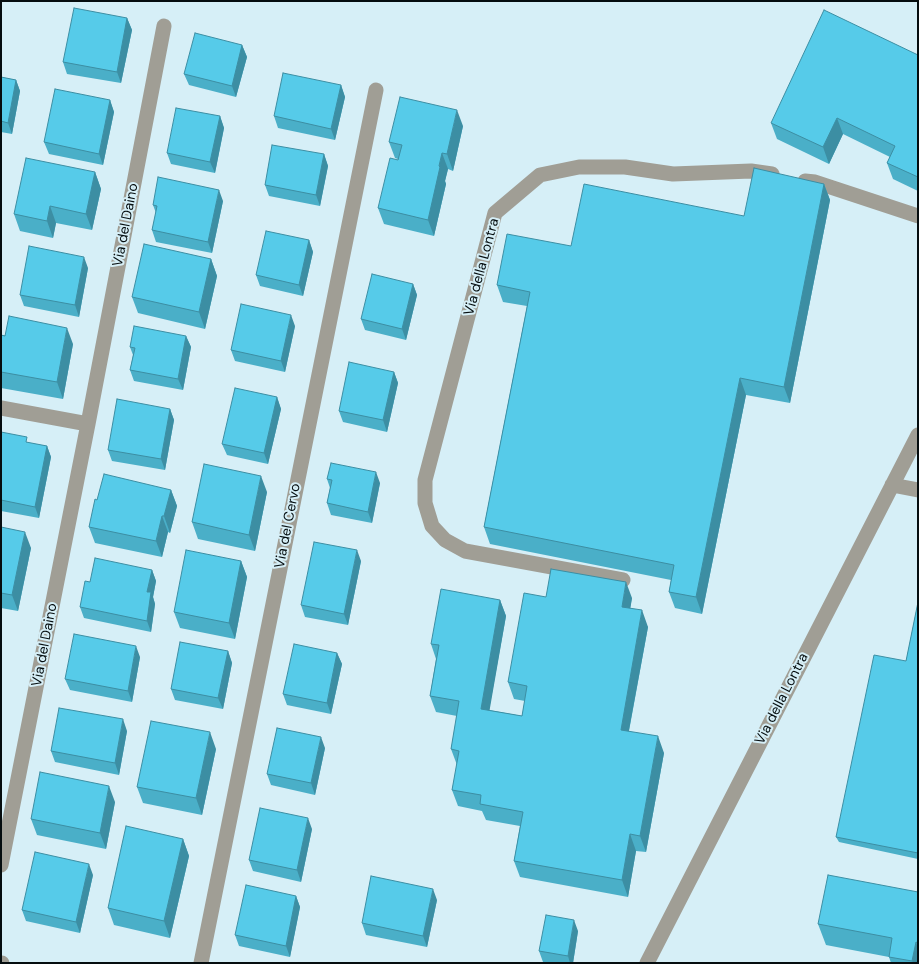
<!DOCTYPE html>
<style>
body{margin:0}
#map{position:relative;width:919px;height:964px;overflow:hidden;background:#d6eff7;font-family:"DM Sans",sans-serif}
canvas{display:block}
.frame{position:absolute;inset:0;border:2px solid #050d0f;pointer-events:none}
</style>
<div id="map">
<canvas width="919" height="964"></canvas>
<div class="frame"></div>
</div>
<script>
const ctx = document.querySelector('canvas').getContext('2d');
ctx.lineJoin = 'round';
const poly = rows => new Path2D(rows.map(r => 'M' + r).join(''));
function stroke(path, color, width, dash) { ctx.strokeStyle = color; ctx.lineWidth = width; ctx.lineCap = dash ? 'butt' : 'round'; ctx.setLineDash(dash || []); ctx.stroke(path); }
function fill(path, color) { ctx.fillStyle = color; ctx.fill(path, 'evenodd'); }
function write(font, color, halo, rows, align = 'center') {
  ctx.font = font + ' "DM Sans",sans-serif'; ctx.lineWidth = 4; ctx.setLineDash([]); ctx.textBaseline = 'middle'; ctx.strokeStyle = halo; ctx.fillStyle = color; for (const [text, x, y, turn = 0] of rows) {
    ctx.save(); ctx.translate(x, y); ctx.rotate((+turn || 0) * Math.PI / 180); ctx.textAlign = isNaN(turn) ? turn : align; if (halo) ctx.strokeText(text, 0, 0); ctx.fillText(text, 0, 0); ctx.restore();
  }
}
const minor = poly([
 [805,181,815,182,918,216],
 [1,408,88,424],
 [892,485,918,490],
 [623,580,465,551,445,540,432,526,425,503,425,480,495,213,540,175,579,167,625,167,673,174,751,171,772,174],
 [1,865,88,424,164,26],
 [1,963,2,963],
 [201,963,376,90],
 [647,963,918,435]
]);
const wall = poly([
 [127,18,132,30,121,83,67,74,63,62],
 [242,45,247,57,236,97,189,85,184,74],
 [918,55,918,191,893,179,887,163,890,157,843,134,829,164,777,139,771,123],
 [1,77,16,80,20,91,12,134,1,132],
 [341,85,345,97,335,140,278,128,274,116],
 [110,100,114,112,103,165,49,154,44,142],
 [220,116,224,128,215,173,171,164,167,153],
 [463,126,453,171,448,169,445,181,446,184,434,236,384,224,378,208,398,159,395,158,389,142],
 [324,154,328,166,320,206,269,196,265,185],
 [95,172,101,189,92,230,56,223,53,238,20,231,14,214],
 [824,184,830,200,790,403,746,395,702,614,675,608,669,592,671,580,490,544,484,527,527,306,503,302,497,285,571,246,744,216],
 [223,201,212,253,156,242,152,230,156,213,153,205],
 [309,240,313,252,303,296,260,286,256,275],
 [211,259,217,276,205,329,138,313,132,297],
 [88,268,79,317,24,306,20,295],
 [413,284,417,295,406,340,365,330,361,319],
 [295,326,285,372,235,361,231,350],
 [1,335,73,344,63,399,1,388],
 [186,336,191,347,183,390,134,381,130,370,133,355,130,347],
 [394,372,398,383,387,432,343,422,339,411],
 [277,397,281,409,268,464,227,455,222,444],
 [170,409,174,420,165,470,112,461,108,450],
 [1,432,29,443,47,446,51,457,39,518,1,511],
 [327,479,380,483,372,523,331,515,327,503,330,488],
 [171,490,177,506,170,533,168,532,162,557,95,543,89,527,97,500],
 [267,492,255,551,198,539,192,522],
 [1,527,31,548,18,611,1,608],
 [241,561,247,577,235,639,180,628,174,612],
 [361,561,348,625,305,617,301,605],
 [152,570,156,581,153,597,155,604,151,632,84,618,80,607],
 [546,597,632,598,630,608,648,627,629,731,664,753,646,852,636,851,628,897,520,877,514,861,520,826,486,820,482,811,458,806,452,790,457,765,451,749,457,716,436,712,430,696,436,659,431,644,500,600,506,616,489,710,522,716,525,701,514,699,508,682],
 [918,602,918,859,839,842,836,837,906,661],
 [228,651,232,663,223,709,175,700,171,689],
 [337,653,342,664,331,714,287,705,283,694],
 [140,657,132,702,70,690,65,679],
 [127,731,119,775,55,762,51,751],
 [325,748,315,795,271,785,267,774],
 [216,749,202,815,143,803,137,787],
 [115,802,106,849,37,835,31,819],
 [312,829,301,882,253,871,249,860],
 [183,839,189,856,170,938,114,925,108,908],
 [93,875,80,933,26,921,22,910],
 [918,892,918,963,891,963,889,957,826,945,818,924],
 [296,896,300,907,290,957,239,946,235,935],
 [437,900,427,947,366,935,362,923],
 [578,931,573,963,543,962,539,951]
]);
const shadedWall = poly([
 [127,18,132,30,121,83,117,72],
 [242,45,247,57,236,97,232,86],
 [16,80,20,91,12,134,8,123],
 [341,85,345,97,335,140,331,129],
 [110,100,114,112,103,165,99,154],
 [457,110,463,126,453,171,447,154],
 [220,116,224,128,215,173,210,162],
 [837,118,843,134,829,164,823,147],
 [442,153,448,169,445,181,446,184,434,236,428,220],
 [324,154,328,166,320,206,316,195],
 [95,172,101,189,92,230,86,214],
 [824,184,830,200,790,403,784,387],
 [219,190,223,201,212,253,208,242],
 [50,206,56,223,53,238,47,221],
 [309,240,313,252,303,296,299,285],
 [84,257,88,268,79,317,75,305],
 [211,259,217,276,205,329,199,312],
 [413,284,417,295,406,340,402,329],
 [291,315,295,326,285,372,281,361],
 [67,328,73,344,63,399,57,382],
 [186,336,191,347,183,390,178,379],
 [394,372,398,383,387,432,383,420],
 [740,378,746,395,702,614,696,597],
 [277,397,281,409,268,464,264,453],
 [170,409,174,420,165,470,161,459],
 [47,446,51,457,39,518,35,507],
 [376,472,380,483,372,523,368,512],
 [261,476,267,492,255,551,249,535],
 [171,490,177,506,170,533,164,516],
 [162,516,168,532,162,557,156,541],
 [25,532,31,548,18,611,12,595],
 [357,550,361,561,348,625,344,614],
 [241,561,247,577,235,639,229,623],
 [152,570,156,581,153,597,155,604,151,632,147,621,147,592],
 [626,582,632,598,628,623,622,607],
 [500,600,506,616,487,725,481,709],
 [642,610,648,627,626,746,621,730],
 [136,646,140,657,132,702,128,691],
 [228,651,232,663,223,709,218,698],
 [337,653,342,664,331,714,327,703],
 [123,719,127,731,119,775,115,763],
 [210,732,216,749,202,815,196,798],
 [658,736,664,753,646,852,640,836],
 [321,737,325,748,315,795,311,783],
 [109,786,115,802,106,849,100,833],
 [308,818,312,829,301,882,297,870],
 [630,834,636,851,628,897,622,880],
 [183,839,189,856,170,938,164,921],
 [89,864,93,875,80,933,76,922],
 [433,889,437,900,427,947,423,936],
 [296,896,300,907,290,957,286,946],
 [574,920,578,931,573,963,570,963,568,956],
 [916,942,918,948,918,963,913,963,912,961]
]);
const building = poly([
 [74,8,127,18,117,72,63,62,74,8],
 [824,10,918,55,918,177,887,163,895,146,837,118,823,147,771,123,824,10],
 [195,33,242,45,232,86,184,74,195,33],
 [283,73,341,85,331,129,274,116,283,73],
 [1,77,16,80,8,123,1,121,1,77],
 [55,89,110,100,99,154,44,142,55,89],
 [400,97,457,110,447,154,442,153,439,166,440,167,428,220,378,208,390,158,398,160,402,145,389,142,400,97],
 [176,108,220,116,210,162,167,153,176,108],
 [272,145,324,154,316,195,265,185,272,145],
 [26,158,95,172,86,214,50,206,47,221,14,214,26,158],
 [754,168,824,184,784,387,740,378,696,597,669,592,674,565,484,527,530,292,497,285,507,234,571,246,584,184,744,216,754,168],
 [158,177,219,190,208,242,152,230,157,206,153,205,158,177],
 [266,231,309,240,299,285,256,275,266,231],
 [144,244,211,259,199,312,132,297,144,244],
 [29,246,84,257,75,305,20,295,29,246],
 [372,274,413,284,402,329,361,319,372,274],
 [241,304,291,315,281,361,231,350,241,304],
 [9,316,67,328,57,382,1,372,1,335,5,336,9,316],
 [134,326,186,336,178,379,130,370,135,348,130,347,134,326],
 [349,362,394,372,383,420,339,411,349,362],
 [235,388,277,397,264,453,222,444,235,388],
 [117,399,170,409,161,459,108,450,117,399],
 [1,432,27,437,26,442,47,446,35,507,1,500,1,432],
 [331,463,376,472,368,512,327,503,332,480,327,479,331,463],
 [204,464,261,476,249,535,192,522,204,464],
 [104,474,171,490,164,516,162,516,156,541,89,527,95,499,97,500,104,474],
 [1,527,25,532,12,595,1,593,1,527],
 [314,542,357,550,344,614,301,605,314,542],
 [186,550,241,561,229,623,174,612,186,550],
 [95,558,152,570,147,592,151,592,147,621,80,607,85,581,90,582,95,558],
 [551,569,626,582,622,607,642,610,621,730,658,736,640,836,630,834,622,880,514,861,523,812,480,804,481,795,452,790,459,751,451,749,459,701,430,696,439,645,431,644,441,589,500,600,481,709,522,716,527,686,508,682,524,593,546,597,551,569],
 [918,602,918,853,836,837,874,655,906,661,918,602],
 [74,634,136,646,128,691,65,679,74,634],
 [180,642,228,651,218,698,171,689,180,642],
 [294,644,337,653,327,703,283,694,294,644],
 [59,708,123,719,115,763,51,751,59,708],
 [151,721,210,732,196,798,137,787,151,721],
 [277,728,321,737,311,783,267,774,277,728],
 [40,772,109,786,100,833,31,819,40,772],
 [260,808,308,818,297,870,249,860,260,808],
 [126,826,183,839,164,921,108,908,126,826],
 [35,852,89,864,76,922,22,910,35,852],
 [828,875,918,892,918,943,916,942,912,961,889,957,892,938,818,924,828,875],
 [371,876,433,889,423,936,362,923,371,876],
 [246,885,296,896,286,946,235,935,246,885],
 [546,915,574,920,568,956,539,951,546,915]
]);
const streetNames = [
 ["Via del Daino",126,225,-79],
 ["Via della Lontra",482,267,-75],
 ["Via del Cervo",288,526,-79],
 ["Via del Daino",45,645,-79],
 ["Via della Lontra",782,699,-63]
];
stroke(minor, '#a09e95', 15);
fill(wall, '#4aafc8');
fill(shadedWall, '#3c8ea3');
fill(building, '#56cbe9');
stroke(building, '#3c8ea3', 1);
write('14px', '#050d0f', '#d6eff7', streetNames);
</script>
